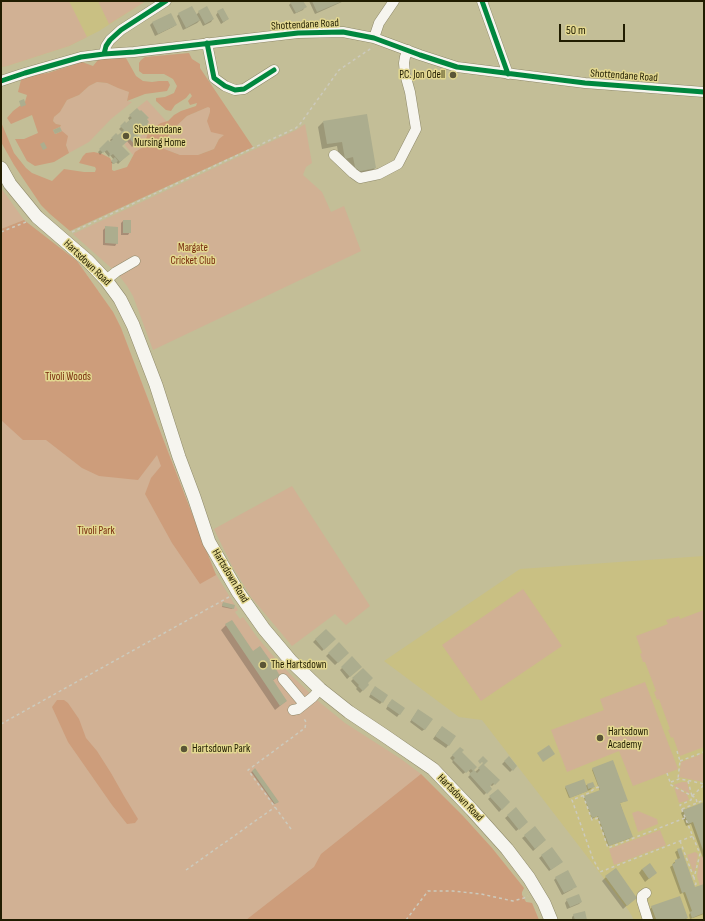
<!DOCTYPE html>
<style>
body{margin:0}
#map{position:relative;width:705px;height:921px;overflow:hidden;background:#c3be97;font-family:"Sofia Sans Condensed",sans-serif}
canvas{display:block}
.frame{position:absolute;inset:0;border:2px solid #211d01;pointer-events:none}
.scale{position:absolute;left:559px;top:24px;width:66px;height:18px;box-sizing:border-box;border:2px solid #211d01;border-top:0;padding-left:5px;font-size:12px;line-height:14px;white-space:nowrap;color:#211d01;-webkit-text-stroke:3px #e3d890;paint-order:stroke}
</style>
<div id="map">
<canvas width="705" height="921"></canvas>
<div class="frame"></div>
<div class="scale">50 m</div>
</div>
<script>
const ctx = document.querySelector('canvas').getContext('2d');
ctx.lineJoin = 'round';
function fill(path, color) { ctx.fillStyle = color; ctx.fill(path, 'evenodd'); }
const poly = rows => new Path2D(rows.map(r => 'M' + r).join(''));
function stroke(path, color, width, dash) { ctx.strokeStyle = color; ctx.lineWidth = width; ctx.lineCap = dash ? 'butt' : 'round'; ctx.setLineDash(dash || []); ctx.stroke(path); }
function write(font, color, halo, rows, align = 'center') {
  ctx.font = font + ' "Sofia Sans Condensed",sans-serif'; ctx.lineWidth = 3; ctx.setLineDash([]); ctx.textBaseline = 'middle'; ctx.strokeStyle = halo; ctx.fillStyle = color; for (const [text, x, y, turn = 0] of rows) {
    ctx.save(); ctx.translate(x, y); ctx.rotate((+turn || 0) * Math.PI / 180); ctx.textAlign = isNaN(turn) ? turn : align; if (halo) ctx.strokeText(text, 0, 0); ctx.fillText(text, 0, 0); ctx.restore();
  }
}
const built = poly([
 [1,1,146,1,99,31,69,46,7,66,1,67],
 [704,556,704,920,634,920,629,911,482,720,459,717,384,661,520,569]
]);
const green = poly([
 [1,1,69,1,87,37,69,46,7,66,1,67],
 [98,1,146,1,109,24],
 [97,82,107,83,129,92,127,101,132,102,111,119,89,142,69,153,60,127,61,125,56,124,53,121,54,117,60,112,67,100,79,95,89,86],
 [147,100,169,124,133,155,124,144,130,139,135,145,141,140,139,138,142,135,140,132,148,125,147,124,149,122,147,119,148,118,146,115,144,113,140,111,137,108],
 [208,107,210,107,210,112,207,121,225,135,219,139,214,149,198,155,180,155,167,150,162,148,171,131,187,116],
 [305,124,312,163,306,167,303,175,322,192,331,212,344,206,361,251,153,350,133,296,127,286,118,274,73,234,296,130],
 [1,188,24,220,1,229],
 [1,234,77,261,113,312,121,328,214,571,238,610,235,612,240,619,243,617,257,637,274,657,292,676,318,701,345,723,401,759,421,774,463,816,492,848,524,888,522,892,522,895,526,902,532,903,539,920,1,920],
 [292,486,370,606,346,625,335,614,292,646,251,597,231,564,214,529],
 [523,589,562,646,481,701,442,645],
 [704,610,704,747,680,756,673,737,671,738,668,730,670,729,659,699,657,700,654,692,656,691,645,662,643,662,640,654,642,653,636,636,668,624,666,620,679,616,680,619],
 [645,682,678,769,633,786,619,751,567,772,551,730,604,710,600,699],
 [704,753,704,782,679,777,681,762],
 [682,782,687,782,690,794,673,785],
 [674,787,687,794,689,800,679,803],
 [638,811,657,819,658,824,638,832,632,813],
 [660,830,666,845,614,865,609,849],
 [695,852,698,854,695,871,693,871,687,855],
 [704,856,704,884,700,886,697,876,700,857]
]);
const forest = poly([
 [189,53,192,59,200,64,200,68,253,147,70,231,50,214,41,205,14,165,1,142,1,122,14,153,26,168,32,173,52,181,64,169,84,172,95,172,96,169,95,167,79,163,83,156,86,153,94,152,102,154,110,158,112,162,112,170,114,171,127,167,135,152,143,147,146,139,148,133,153,128,161,123,168,121,174,115,181,111,196,106,197,103,190,105,188,101,192,96,190,93,186,98,175,105,171,111,166,110,156,101,156,98,165,97,174,93,177,86,173,79,164,74,143,74,139,71,139,63,141,60,145,57],
 [208,107,210,108,210,112,207,121,211,132,224,135,219,139,214,149,198,155,180,155,167,150,162,148,171,131,187,116],
 [109,56,123,56,126,58,136,76,143,81,152,82,159,81,168,81,170,85,167,91,145,94,127,101,129,92,118,88,107,83,97,82,89,86,79,95,67,100,60,112,54,117,53,121,56,124,61,125,60,127,53,130,55,134,62,131,68,136,66,145,69,153,54,162,35,166,27,161,15,139,24,139,38,133,32,115,11,124,7,118,13,111,25,102,27,95,18,92,21,80,34,75,48,73,82,62,93,66,98,60],
 [24,220,77,261,113,312,121,328,168,452,216,575,200,584,172,543,145,494,151,478,161,466,157,455,138,480,99,476,82,468,46,440,23,440,1,420,1,229],
 [57,700,64,700,68,703,79,719,86,738,97,751,111,773,124,796,138,819,135,823,127,824,112,805,68,742,52,707],
 [421,774,463,816,492,848,524,888,522,892,522,895,526,902,532,903,539,920,246,920,314,867,321,854]
]);
const shadow = poly([
 [293,1,302,1,305,7,303,10,294,14,289,5],
 [309,1,344,1,315,14],
 [199,12,213,19,211,22,203,26,200,20,197,23,183,30,177,16,179,14,196,15],
 [218,12,228,19,221,24,216,15],
 [170,14,176,25,173,27,155,36,150,25,152,23],
 [137,109,144,127,142,129,139,126,136,129,136,135,140,140,132,147,127,141,121,146,128,154,118,164,116,162,113,164,111,162,114,160,110,155,109,157,104,151,100,155,98,152,108,142,110,143,111,142,110,140,116,135,117,136,122,132,119,129,125,123,126,124,130,121,128,118],
 [323,122,375,168,370,173,351,176,348,162,340,163,337,146,322,149,318,127],
 [123,221,130,232,128,235,121,235,121,223],
 [106,227,117,243,115,246,103,245,103,230],
 [223,603,233,608,232,609,222,607],
 [226,625,252,652,271,663,279,676,272,681,286,701,275,710,221,630],
 [326,630,334,639,322,651,313,642],
 [339,644,348,653,335,665,326,656],
 [352,658,360,667,347,679,340,670],
 [363,669,366,683,368,685,360,693,356,689,357,688,351,681],
 [373,690,382,702,380,704,369,697],
 [390,702,404,708,397,717,386,709],
 [416,713,425,729,422,731,410,722],
 [440,729,455,736,446,748,433,739],
 [460,748,461,752,475,772,483,765,498,780,492,786,490,785,488,786,490,789,484,795,468,777,471,774,468,770,463,774,452,762,453,761,450,758],
 [509,757,516,766,510,772,502,764],
 [592,769,626,801,620,803,631,838,608,846,597,816,592,819,584,798,600,791,592,770],
 [255,770,278,802,274,804,251,772],
 [587,785,594,786,590,790,569,798,565,788,566,787,585,786],
 [498,790,509,802,499,812,488,799],
 [704,803,704,861,691,824,686,826,681,813,684,810],
 [516,809,525,824,516,831,505,818],
 [525,836,543,842,533,851,522,838],
 [552,848,559,864,549,871,539,858],
 [678,850,695,889,704,885,704,914,690,919,689,915,690,913,683,893,680,894,670,867,673,865,673,863,678,860,675,852],
 [642,869,652,876,645,882,639,873],
 [606,877,632,901,623,909,602,881],
 [556,878,573,889,562,895,554,880],
 [567,900,581,902,579,904,567,909,565,903],
 [652,907,687,918,684,920,652,920,648,911],
 [574,915,586,920,572,920,572,917]
]);
const building = poly([
 [291,1,303,1,307,7,296,13,290,2],
 [312,1,343,1,317,12],
 [192,6,200,20,186,28,178,13],
 [207,6,214,19,205,24,198,11],
 [223,8,229,19,223,22,217,11],
 [171,13,177,25,158,34,152,22],
 [24,99,26,105,21,107,19,101],
 [137,108,140,111,141,110,149,118,147,119,149,122,147,124,148,125,145,128,142,125,137,129,140,132,137,135,141,140,135,145,130,139,122,146,130,154,120,162,113,154,110,156,109,155,110,154,107,150,103,153,99,149,108,140,110,142,113,139,111,138,116,133,118,135,124,130,120,126,125,121,126,123,132,118,129,115],
 [367,114,376,168,356,172,353,157,345,159,342,142,327,144,323,121],
 [60,127,62,131,55,134,53,130],
 [44,142,47,148,43,150,40,144],
 [115,157,118,161,114,164,111,161],
 [123,220,131,220,131,233,123,233],
 [105,226,118,227,118,244,105,243],
 [223,602,235,605,234,609,222,606],
 [232,620,253,651,260,646,270,660,273,658,274,660,272,662,280,676,273,680,287,701,280,706,225,624],
 [326,629,336,639,324,650,315,639],
 [339,642,349,653,338,663,328,653],
 [352,656,362,667,350,677,341,667],
 [363,668,373,678,368,683,369,685,363,691,358,686,359,685,352,678],
 [375,686,388,695,383,703,370,694],
 [392,699,405,708,400,715,387,706],
 [418,709,433,719,425,730,411,720],
 [442,726,456,736,449,746,435,736],
 [549,745,555,754,543,762,537,753],
 [460,747,464,750,462,752,477,767,474,770,477,773,480,770,478,768,483,763,482,762,480,764,478,761,483,756,488,761,484,765,500,780,495,785,493,783,490,786,492,789,487,794,469,774,473,771,471,769,466,773,453,760,455,758,452,755],
 [509,756,517,766,513,771,504,761],
 [613,760,628,801,620,803,633,837,609,846,598,816,592,818,584,796,600,790,592,768],
 [255,768,279,802,275,804,252,771],
 [584,779,588,791,570,798,565,786],
 [593,782,595,787,588,789,587,784],
 [498,789,510,802,502,810,489,796],
 [704,802,704,853,693,822,688,824,683,810],
 [516,807,528,822,519,830,507,815],
 [535,826,546,840,535,849,524,835],
 [552,847,563,862,551,870,541,855],
 [681,848,695,887,704,884,704,913,692,918,690,912,692,911,685,892,682,893,672,864,675,863,675,860,680,858,677,849],
 [650,863,657,873,649,879,642,869],
 [616,868,637,898,627,906,605,876],
 [568,870,577,887,564,893,555,877],
 [579,894,582,902,570,907,566,899],
 [680,896,688,918,682,920,653,920,656,919,651,906],
 [585,911,587,920,575,920,573,914]
]);
const path = poly([
 [1,232,26,222],
 [72,232,296,128,300,124,339,70,373,47],
 [1,724,229,597],
 [677,751,680,761,678,779],
 [680,761,704,752],
 [667,773,671,785,696,798,697,803],
 [688,781,692,796],
 [671,782,679,779,691,781,704,784],
 [599,787,595,788,589,793,572,800,593,859,600,872,693,836],
 [583,795,592,820,598,818,608,848,685,818],
 [682,809,704,800],
 [291,829,248,770,305,728,306,722,303,717],
 [680,841,694,878],
 [186,870,275,807],
 [695,885,696,884,694,878,700,854,680,805,691,800,692,796,704,785],
 [406,920,428,891,453,891,481,894,513,901,524,898,528,896]
]);
const minor = poly([
 [482,1,508,74],
 [374,38,379,23,394,1],
 [207,43,214,78,225,86,235,90,244,89,274,70],
 [104,54,106,46,110,40,121,30,166,1],
 [1,81,25,73,81,57,104,54,134,52,298,33,343,32,374,38,420,55,457,67,585,83,704,92],
 [334,155,353,173,360,178,379,174,398,164,416,129,410,92,405,74,404,63,405,57,408,50],
 [106,280,116,272,135,261],
 [283,679,304,704],
 [293,710,298,709,313,697,320,689],
 [646,893,642,896,642,901,648,920]
]);
const major = poly([
 [1,168,10,184,37,217,88,261,106,280,120,299,133,325,156,385,179,457,194,497,209,542,238,592,264,629,291,661,320,689,349,712,385,736,433,769,451,788,472,810,507,849,529,878,544,903,551,920]
]);
const cycleway = poly([
 [482,1,508,74],
 [207,43,214,78,225,86,235,90,244,89,274,70],
 [104,54,106,46,110,40,121,30,166,1],
 [1,81,25,73,81,57,104,54,134,52,298,33,343,32,374,38,420,55,457,67,585,83,704,92]
]);
const markers = [
 [453,75,4,"#5a5536"],
 [126,136,4,"#5a5536"],
 [263,665,4,"#5a5536"],
 [600,738,4,"#5a5536"],
 [184,749,4,"#5a5536"]
];
const streetNames = [
 ["Shottendane Road",305,25,-3],
 ["Shottendane Road",624,76,4],
 ["Hartsdown Road",87,263,44],
 ["Hartsdown Road",230,576,59],
 ["Hartsdown Road",460,798,46]
];
const poiNames = [
 ["P.C. Jon Odell",445,75,"right"],
 ["Shottendane",134,130],
 ["Nursing Home",134,143],
 ["The Hartsdown",271,665],
 ["Hartsdown",608,732],
 ["Academy",608,745],
 ["Hartsdown Park",192,749]
];
const parkNames = [
 ["Margate",193,248],
 ["Cricket Club",193,261],
 ["Tivoli Woods",68,377],
 ["Tivoli Park",96,531]
];
fill(built, '#c9c083');
fill(green, '#d1b194');
fill(forest, '#cd9d7b');
fill(shadow, '#0003');
fill(building, '#acad8e');
stroke(minor, '#8e896a', 11);
stroke(major, '#8e896a', 14);
stroke(path, '#cccabd', 1.5, [3, 3]);
stroke(minor, '#f6f5ef', 10);
stroke(major, '#f6f5ef', 13);
stroke(cycleway, '#00873e', 5);
for (const [x, y, r, color] of markers) { const dot = new Path2D(); dot.arc(x, y, r, 0, 2 * Math.PI); ctx.fillStyle = color; ctx.fill(dot); stroke(dot, '#e3d890', 1.5); }
write('11px', '#211d01', '#e3d890', streetNames);
write('11px', '#211d01', '#e3d890', poiNames, 'left');
write('11px', '#792d0d', '#e3d890', parkNames);
</script>
